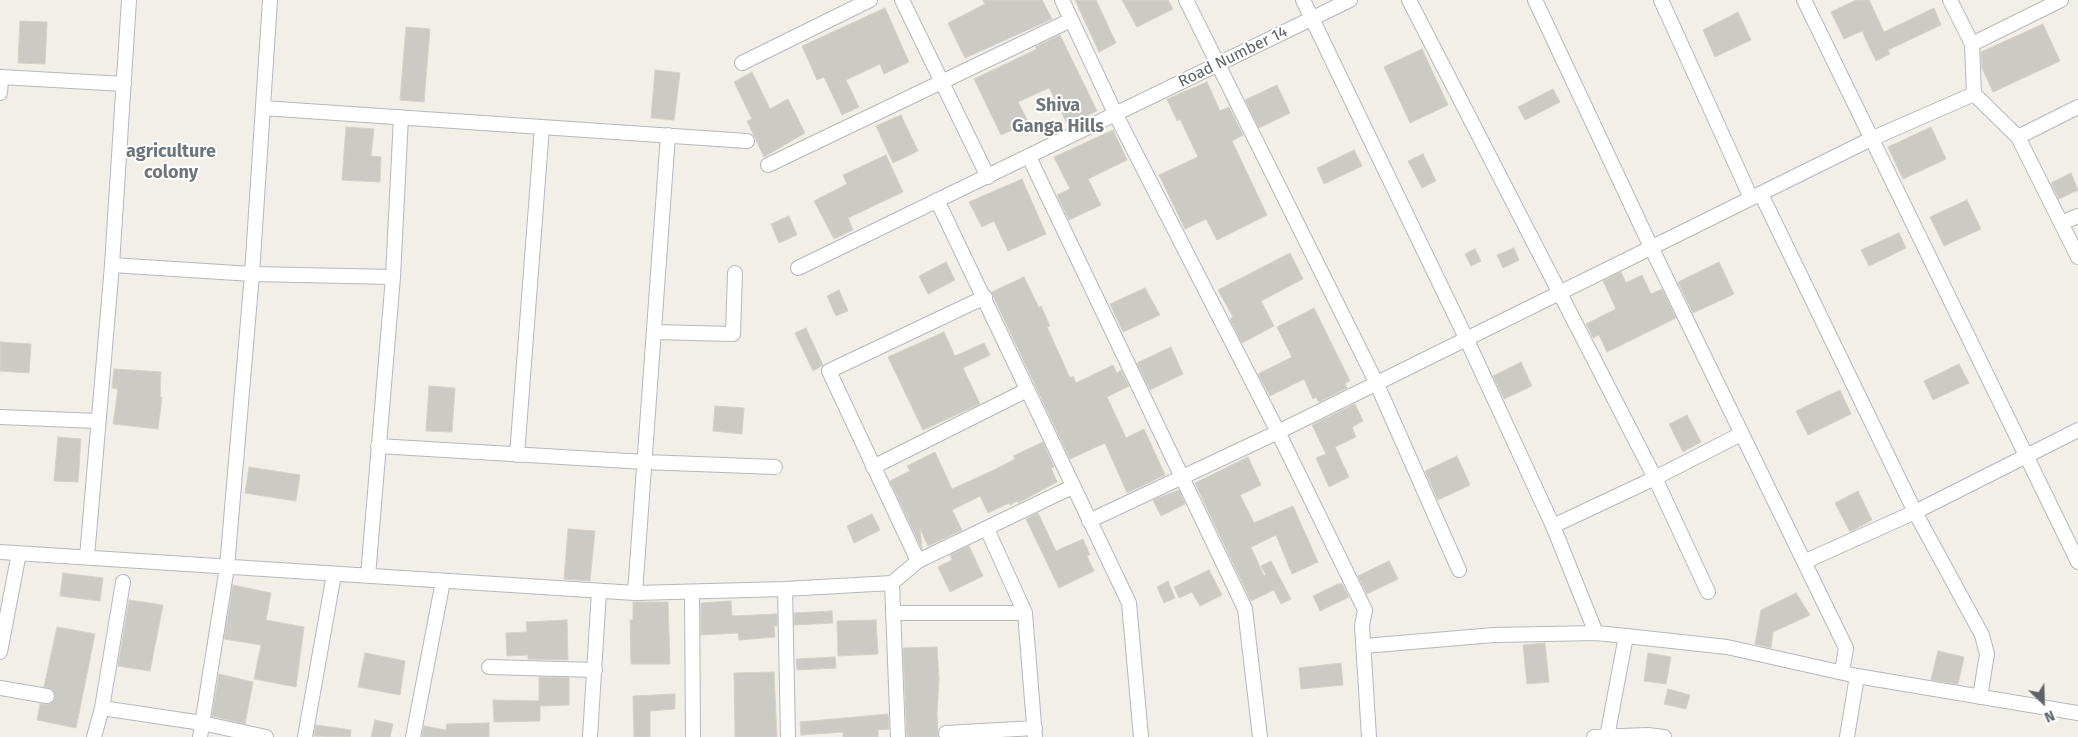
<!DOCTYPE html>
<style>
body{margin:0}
#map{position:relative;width:2078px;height:737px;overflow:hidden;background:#f1efe8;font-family:"Fira Sans",sans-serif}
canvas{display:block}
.north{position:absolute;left:2018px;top:677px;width:50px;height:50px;-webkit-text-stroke:4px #fff;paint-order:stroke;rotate:156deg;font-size:14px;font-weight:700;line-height:20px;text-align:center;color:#5f6368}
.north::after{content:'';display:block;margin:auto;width:18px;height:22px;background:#5f6368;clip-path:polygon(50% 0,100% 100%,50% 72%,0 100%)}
</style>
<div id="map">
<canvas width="2078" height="737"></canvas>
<div class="north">N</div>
</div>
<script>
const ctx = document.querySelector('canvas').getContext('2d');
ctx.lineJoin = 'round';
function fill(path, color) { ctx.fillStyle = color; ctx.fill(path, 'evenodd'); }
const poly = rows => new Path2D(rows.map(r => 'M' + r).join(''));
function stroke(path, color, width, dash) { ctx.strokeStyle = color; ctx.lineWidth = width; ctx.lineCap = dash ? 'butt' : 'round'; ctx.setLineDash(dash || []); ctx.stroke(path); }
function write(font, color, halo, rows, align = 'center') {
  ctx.font = font + ' "Fira Sans",sans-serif'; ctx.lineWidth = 4; ctx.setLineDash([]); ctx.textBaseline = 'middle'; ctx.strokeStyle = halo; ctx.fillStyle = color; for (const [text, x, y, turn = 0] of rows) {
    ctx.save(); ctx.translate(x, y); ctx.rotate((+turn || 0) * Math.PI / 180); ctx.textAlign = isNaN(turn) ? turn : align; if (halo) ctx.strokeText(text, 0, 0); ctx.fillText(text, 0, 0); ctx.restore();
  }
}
const building = poly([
 [983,0,1042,0,1052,19,965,58,948,23,985,4,983,0],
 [1075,0,1096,0,1116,43,1099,52,1075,0],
 [1122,0,1168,0,1173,9,1137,27,1122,0],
 [1856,0,1869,0,1884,32,1934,8,1941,25,1888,50,1890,54,1876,61,1862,31,1844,39,1831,12,1856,0],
 [885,8,909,62,884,74,880,64,846,80,859,107,842,115,824,77,817,80,802,46,885,8],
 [1738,12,1751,40,1715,57,1703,30,1738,12],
 [20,21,47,22,45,64,18,63,20,21],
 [2043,24,2060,61,1993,92,1982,68,1981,52,2043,24],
 [406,27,430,29,424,102,400,100,406,27],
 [1060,35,1097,111,1068,125,1049,88,1018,102,1029,123,1001,135,974,79,1037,49,1035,47,1060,35],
 [1422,49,1448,105,1410,123,1384,67,1422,49],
 [655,70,680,73,674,120,651,118,655,70],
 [752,72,770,109,788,99,805,133,764,157,747,121,752,119,734,82,752,72],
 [1207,82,1220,111,1229,107,1243,135,1232,141,1267,215,1217,240,1206,219,1185,229,1159,175,1198,157,1180,119,1177,121,1167,99,1207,82],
 [1277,85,1290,113,1259,128,1245,100,1277,85],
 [1553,89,1560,102,1525,120,1518,107,1553,89],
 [901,115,918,151,893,163,876,126,901,115],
 [346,127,374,129,371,156,381,157,380,182,342,180,346,127],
 [1931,127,1946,159,1903,179,1888,147,1931,127],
 [1113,130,1127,160,1088,179,1101,205,1069,220,1057,195,1070,189,1054,157,1113,130],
 [1354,150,1362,166,1324,184,1317,168,1354,150],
 [1423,154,1436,181,1422,188,1408,161,1423,154],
 [886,155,903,192,848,218,853,230,834,239,814,201,847,184,843,175,886,155],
 [2071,173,2078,190,2059,199,2051,183,2071,173],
 [1022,179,1046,234,1008,251,994,221,982,227,969,202,1022,179],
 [1967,200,1981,229,1944,246,1930,217,1967,200],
 [789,216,797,235,779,243,771,224,789,216],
 [1899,233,1906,248,1869,266,1861,250,1899,233],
 [1514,248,1519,260,1503,268,1497,255,1514,248],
 [1475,249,1481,261,1471,266,1465,254,1475,249],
 [1290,253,1303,279,1261,301,1274,326,1242,343,1230,319,1233,317,1218,290,1290,253],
 [946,262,955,280,928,294,919,276,946,262],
 [1719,262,1734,294,1693,313,1678,282,1719,262],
 [1621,272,1626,283,1642,275,1651,294,1662,289,1676,318,1607,352,1599,335,1593,338,1586,324,1616,309,1603,281,1621,272],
 [1024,277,1039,308,1041,306,1050,326,1047,327,1070,378,1073,376,1076,383,1113,365,1117,373,1121,370,1129,386,1107,397,1126,438,1144,429,1165,475,1127,493,1105,443,1070,459,994,298,992,292,1024,277],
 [1145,288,1160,315,1123,332,1110,304,1145,288],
 [839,290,848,311,836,316,827,296,839,290],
 [1314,308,1350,381,1345,383,1347,388,1319,402,1316,397,1313,399,1304,379,1270,396,1258,374,1292,357,1277,327,1314,308],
 [806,328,823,365,813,371,795,333,806,328],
 [944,332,955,356,984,343,990,355,963,368,980,404,923,430,888,357,944,332],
 [0,342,31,344,29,373,0,371,0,342],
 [1171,347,1183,374,1150,390,1137,363,1171,347],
 [1521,362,1532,386,1504,399,1493,376,1521,362],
 [1959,364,1969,383,1933,400,1924,381,1959,364],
 [114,369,161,372,160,397,162,397,158,429,113,424,118,389,112,388,114,369],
 [429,386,455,388,452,432,426,431,429,386],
 [1840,390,1851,414,1808,435,1796,411,1840,390],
 [1355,404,1363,421,1352,427,1356,437,1335,447,1349,477,1329,487,1316,458,1326,454,1312,425,1355,404],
 [715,406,744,408,742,434,713,431,715,406],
 [1687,415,1701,442,1683,452,1669,424,1687,415],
 [58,437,81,439,78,482,54,481,58,437],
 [1043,442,1054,467,1051,468,1057,482,1018,503,1017,501,1010,505,1009,503,988,513,980,496,952,510,962,530,928,546,920,528,922,549,890,481,910,471,907,466,935,452,952,489,994,470,1015,459,1013,456,1043,442],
 [1457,456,1470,485,1438,500,1425,471,1457,456],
 [1248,457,1261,485,1240,495,1254,523,1293,506,1318,562,1292,574,1276,535,1251,547,1264,576,1266,575,1261,566,1271,561,1291,599,1281,604,1274,590,1251,601,1195,483,1248,457],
 [249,467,300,475,296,501,245,493,249,467],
 [1179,490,1185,504,1161,516,1153,500,1179,490],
 [1858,491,1872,520,1850,532,1835,503,1858,491],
 [1038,513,1056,551,1083,539,1090,555,1087,556,1094,571,1059,588,1026,519,1038,513],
 [872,514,880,530,854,543,847,526,872,514],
 [568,529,595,531,590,581,564,579,568,529],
 [969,546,983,576,950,592,938,567,952,560,950,555,969,546],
 [1389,561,1398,579,1367,594,1358,576,1389,561],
 [1209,570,1222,595,1200,606,1192,592,1179,598,1174,587,1209,570],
 [63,573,103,578,100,601,60,596,63,573],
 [1168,581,1175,598,1164,603,1157,587,1168,581],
 [1338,584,1342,584,1349,597,1320,611,1313,596,1338,584],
 [233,585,271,593,266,620,304,627,296,687,254,679,261,645,224,639,233,585],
 [1796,593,1810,615,1773,632,1771,648,1755,644,1761,610,1796,593],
 [129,600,163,605,150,671,118,666,129,600],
 [731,601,732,616,777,614,777,626,774,626,775,637,739,640,738,633,701,635,701,603,731,601],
 [633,602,668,602,670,664,631,664,630,620,633,620,633,602],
 [832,611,833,623,794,625,794,613,832,611],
 [567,620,568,660,528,659,528,655,507,656,506,633,527,632,526,622,567,620],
 [876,620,878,654,838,656,837,621,876,620],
 [57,627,95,634,76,728,37,720,40,704,50,704,55,698,53,690,44,687,57,627],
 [1545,643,1549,682,1527,684,1523,645,1545,643],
 [937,647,939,679,937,713,938,737,907,737,903,648,937,647],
 [1938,651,1964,657,1958,684,1931,680,1938,651],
 [365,653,405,661,400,695,358,687,365,653],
 [1648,653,1671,657,1666,684,1644,681,1648,653],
 [835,657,836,668,797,670,796,659,835,657],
 [1341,663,1343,685,1301,689,1299,668,1341,663],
 [774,672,777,737,735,737,734,673,774,672],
 [219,674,253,682,245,724,212,716,219,674],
 [539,677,569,678,569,705,540,706,540,721,494,722,493,700,539,701,539,677],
 [1668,689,1690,695,1686,709,1664,704,1668,689],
 [675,694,675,709,650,711,650,737,634,737,633,696,675,694],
 [888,714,889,729,878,730,878,737,843,737,843,732,801,735,800,722,888,714],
 [375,720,393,724,390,737,371,737,375,720],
 [489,723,489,737,422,737,424,726,446,730,447,724,489,723],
 [316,725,351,730,350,737,314,736,316,725]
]);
const minor = poly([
 [902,0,988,177],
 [1062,0,1116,115,1278,432,1365,610,1362,626,1369,737],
 [1186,0,1376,382,1459,570],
 [1303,0,1466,338,1553,526,1596,633],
 [1409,0,1655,478,1708,592],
 [1535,0,1651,247,1846,648,1842,672],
 [1661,0,1751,198],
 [1804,0,2078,562],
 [1950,0,1972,44,1974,94,2018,137,2078,257],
 [1972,44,2061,0],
 [742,63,870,0],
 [0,93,1,77,124,84],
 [263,108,747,141],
 [2018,137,2078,107],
 [1029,157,1245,609,1260,737],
 [768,165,1071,20],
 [1761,194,1915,512,1982,635,1987,654,1980,697],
 [937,200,1129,603,1141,737],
 [2061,223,2078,216],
 [112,265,252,274,393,277,368,576],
 [798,268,1350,0],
 [393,277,401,117],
 [654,332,733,334,735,273],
 [0,417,98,421],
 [378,446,645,462,775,467],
 [517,455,542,127],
 [873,467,1027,390],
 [1089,521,1278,432,1871,139,1974,94],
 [1553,526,1655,478,1741,434],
 [987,529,1025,613,1035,737],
 [0,552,635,593,785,589,892,583,918,561,1072,487],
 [87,557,112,265,129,0],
 [918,561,829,371,985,297],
 [1806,561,1915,512,2078,430],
 [892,583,898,737],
 [785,589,788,737],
 [692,592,693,737],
 [635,593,668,135],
 [894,613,1025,613],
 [1364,646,1494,635,1596,633,1626,636,1727,647,1857,676,2078,713],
 [0,652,19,553],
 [489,667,595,670],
 [0,688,47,696],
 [102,708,202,723,266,737],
 [946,733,1035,728],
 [94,737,102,708,123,582],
 [200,737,227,567,252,274,270,0],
 [305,737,334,574],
 [413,737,443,581],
 [590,737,599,591],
 [1594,737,1648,735,1664,737],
 [1607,737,1626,636],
 [1847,737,1857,676]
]);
const streetNames = [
 ["Road Number 14",1233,57,-26]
];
const neighbourhoodNames = [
 ["Shiva",1058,106],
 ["Ganga Hills",1058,127],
 ["agriculture",171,152],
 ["colony",171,173]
];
fill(building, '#cccac5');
stroke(building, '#d6d1c6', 1);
stroke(minor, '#b5b8bc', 16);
stroke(minor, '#fff', 14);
write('16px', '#5f6368', '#fff', streetNames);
write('bold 18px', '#70757a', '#fff', neighbourhoodNames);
</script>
